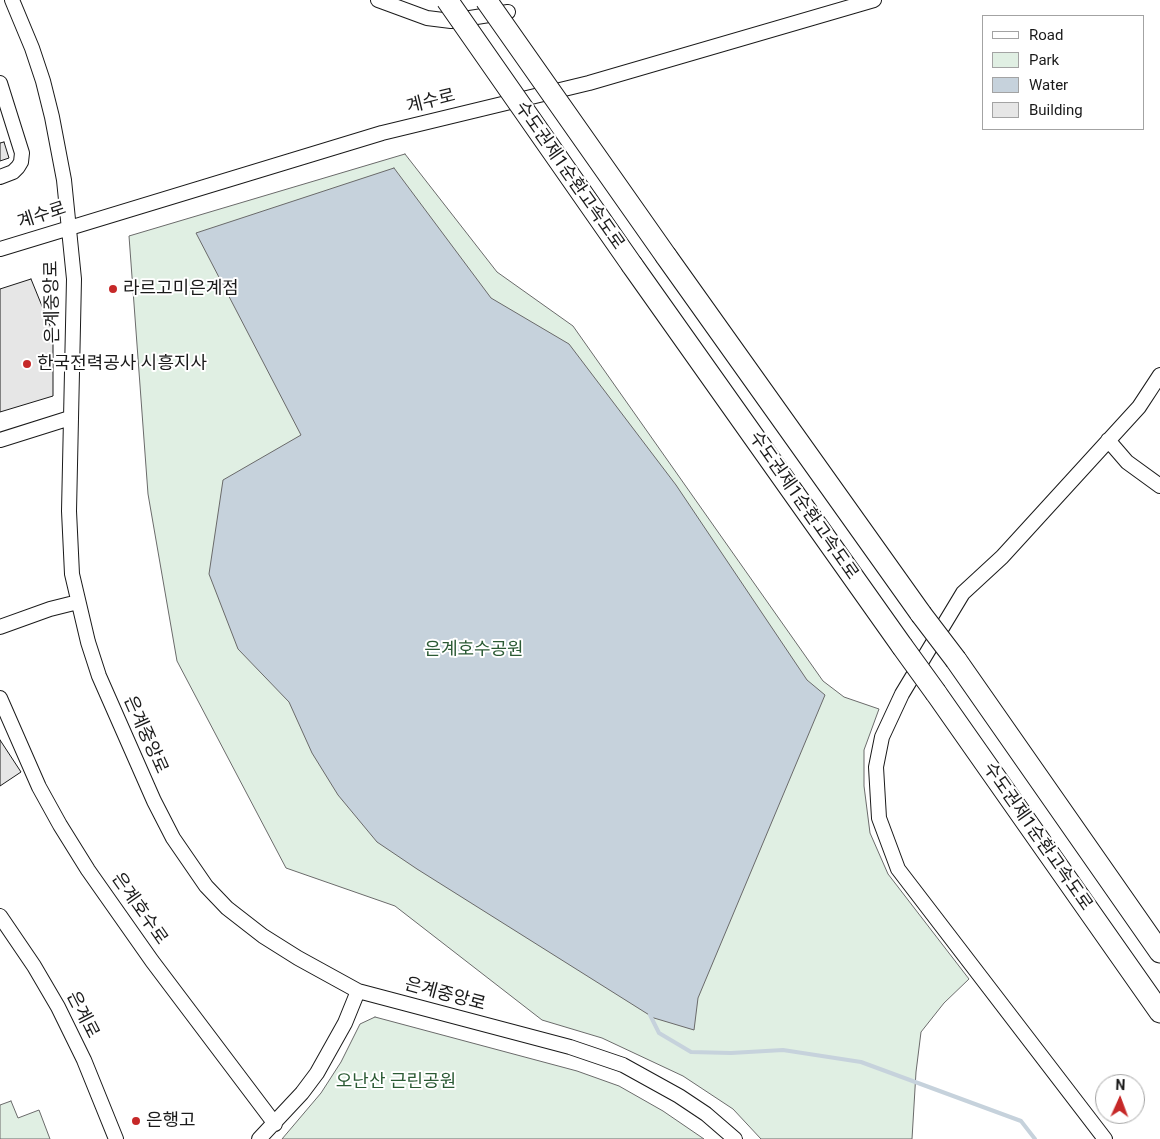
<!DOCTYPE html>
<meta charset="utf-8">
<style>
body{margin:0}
#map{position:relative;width:1160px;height:1139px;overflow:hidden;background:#fff;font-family:Roboto,sans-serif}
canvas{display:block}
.legend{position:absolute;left:982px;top:15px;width:162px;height:115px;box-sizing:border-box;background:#fff;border:1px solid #a3a3a3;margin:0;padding:6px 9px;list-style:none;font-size:15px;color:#1a1a1a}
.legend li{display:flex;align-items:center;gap:10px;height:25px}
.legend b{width:25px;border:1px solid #a3a3a3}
.north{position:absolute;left:1095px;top:1074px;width:50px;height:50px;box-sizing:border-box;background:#fff;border:1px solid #a3a3a3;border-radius:50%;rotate:2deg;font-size:14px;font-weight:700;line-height:20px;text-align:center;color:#1a1a1a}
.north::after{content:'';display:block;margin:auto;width:18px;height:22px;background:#c62828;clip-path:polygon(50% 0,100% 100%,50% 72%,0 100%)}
</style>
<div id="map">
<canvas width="1160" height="1139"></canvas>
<ul class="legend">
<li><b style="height:6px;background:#fff"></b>Road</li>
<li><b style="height:14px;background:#e0efe3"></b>Park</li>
<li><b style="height:14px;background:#c6d2dc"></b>Water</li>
<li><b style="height:14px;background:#e6e6e6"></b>Building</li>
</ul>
<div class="north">N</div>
</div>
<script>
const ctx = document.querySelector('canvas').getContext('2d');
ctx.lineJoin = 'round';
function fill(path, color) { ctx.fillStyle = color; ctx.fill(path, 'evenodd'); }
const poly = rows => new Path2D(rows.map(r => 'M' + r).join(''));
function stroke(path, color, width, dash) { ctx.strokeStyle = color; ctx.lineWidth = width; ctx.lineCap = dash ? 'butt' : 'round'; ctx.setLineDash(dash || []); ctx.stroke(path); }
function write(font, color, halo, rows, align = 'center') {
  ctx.font = font + ' Roboto,"Noto Sans KR",sans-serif'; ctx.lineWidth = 4; ctx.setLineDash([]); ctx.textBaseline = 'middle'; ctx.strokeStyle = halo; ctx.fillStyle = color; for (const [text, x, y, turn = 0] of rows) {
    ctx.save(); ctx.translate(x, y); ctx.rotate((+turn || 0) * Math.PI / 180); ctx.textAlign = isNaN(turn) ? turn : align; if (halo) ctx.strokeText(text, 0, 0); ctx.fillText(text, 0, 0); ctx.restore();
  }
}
const green = poly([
 [405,154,497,272,573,326,823,681,844,697,879,709,864,750,864,786,870,833,888,874,969,979,944,1003,921,1032,916,1072,912,1139,761,1139,733,1109,683,1076,602,1038,542,1020,395,906,286,868,177,661,148,494,129,236,405,154],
 [375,1017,577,1071,619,1086,663,1111,704,1139,282,1139,321,1093,341,1062,360,1024,375,1017],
 [11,1101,18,1118,39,1110,50,1139,0,1139,0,1105,11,1101]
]);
const water = poly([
 [394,168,491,298,569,344,676,485,807,680,825,695,698,998,694,1030,654,1018,417,869,377,842,338,795,312,753,289,702,238,649,209,574,223,480,301,435,196,233,394,168]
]);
const stream = poly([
 [650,1015,659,1033,691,1052,731,1053,783,1050,861,1062,1021,1121,1035,1139]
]);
const building = poly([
 [4,142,9,158,0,161,0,143,4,142],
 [31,279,53,333,53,396,0,412,0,289,31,279],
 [0,740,21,772,0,786,0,740]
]);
const minor = poly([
 [12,0,32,48,43,81,52,117,64,180,74,279,69,511,72,574,88,642,99,676,154,801,173,838,206,886,227,908,263,936,298,958,358,991,570,1047,623,1065,679,1096,706,1114,735,1139],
 [378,0,427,18,451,21,508,12],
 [0,83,22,153,21,162,18,167,13,172,0,177],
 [0,249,382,133,589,83,874,0],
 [0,440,70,418],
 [1108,440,1127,462,1160,486],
 [0,627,50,609,78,602],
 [0,698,39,787,60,825,88,870,152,961,275,1124],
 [0,916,34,966,58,1007,84,1060,116,1139],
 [259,1139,302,1093,317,1073,345,1023,358,991],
 [1105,1139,898,869,879,818,876,767,882,737,902,694,963,593,1002,557,1139,407,1160,375]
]);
const highway = poly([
 [666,256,921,614],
 [632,265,902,646],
 [956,660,1160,952],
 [936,693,1160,1012]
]);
const highwayBridge = poly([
 [447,0,632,265],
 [486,0,666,256],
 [921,614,956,660],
 [902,646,936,693]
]);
const markers = [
 [113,289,5,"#c62828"],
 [27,364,5,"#c62828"],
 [136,1121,5,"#c62828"]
];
const streetNames = [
 ["계수로",431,102,-14],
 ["수도권제1순환고속도로",569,176,55],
 ["계수로",42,216,-18],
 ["은계중앙로",53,302,-91],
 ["수도권제1순환고속도로",803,506,55],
 ["은계중앙로",145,735,66],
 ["수도권제1순환고속도로",1037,837,55],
 ["은계호수로",139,909,55],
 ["은계중앙로",445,995,15],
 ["은계로",82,1015,63]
];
const poiNames = [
 ["라르고미은계점",123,289],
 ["한국전력공사 시흥지사",37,364],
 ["은행고",146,1121]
];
const parkNames = [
 ["은계호수공원",474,650],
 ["오난산 근린공원",396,1082]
];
fill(green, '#e0efe3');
stroke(green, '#6a6a6a', 1);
fill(water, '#c6d2dc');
stroke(water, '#6a6a6a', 1);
stroke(stream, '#c6d2dc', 4);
fill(building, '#e6e6e6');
stroke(building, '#1a1a1a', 1);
stroke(minor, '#1a1a1a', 16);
stroke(highway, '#1a1a1a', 23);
stroke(minor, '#fff', 14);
stroke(highway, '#fff', 21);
stroke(highwayBridge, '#1a1a1a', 23, []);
stroke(highwayBridge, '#fff', 21);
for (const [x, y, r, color] of markers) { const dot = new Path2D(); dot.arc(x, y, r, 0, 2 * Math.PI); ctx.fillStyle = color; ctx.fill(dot); stroke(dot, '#fff', 2); }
write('18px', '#1a1a1a', '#fff', streetNames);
write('18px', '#1a1a1a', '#fff', poiNames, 'left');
write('18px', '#2b5a34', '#fff', parkNames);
</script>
